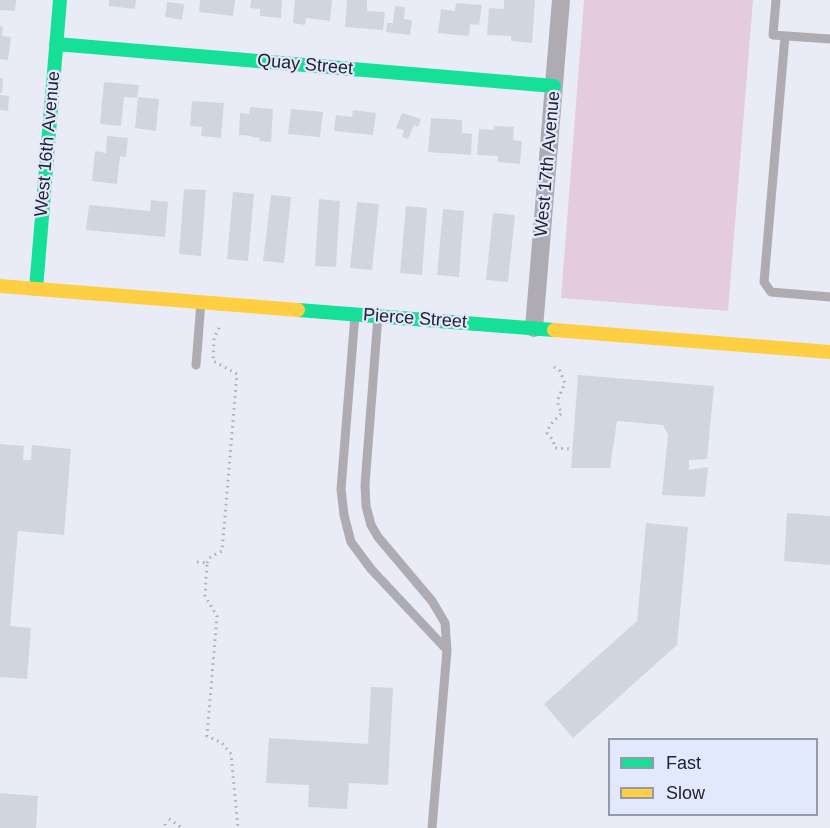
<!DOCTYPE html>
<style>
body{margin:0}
#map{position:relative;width:830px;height:828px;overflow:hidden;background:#e9ecf6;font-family:Helvetica,sans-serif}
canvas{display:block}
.legend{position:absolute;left:608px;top:738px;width:210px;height:78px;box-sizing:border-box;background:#e3e9fc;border:2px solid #959aaa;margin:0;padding:8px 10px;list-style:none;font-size:18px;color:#20232e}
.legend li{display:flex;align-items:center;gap:12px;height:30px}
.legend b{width:30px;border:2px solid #959aaa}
</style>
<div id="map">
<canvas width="830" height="828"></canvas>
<ul class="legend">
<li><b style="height:8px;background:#16e098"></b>Fast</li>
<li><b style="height:8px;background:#ffcf43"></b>Slow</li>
</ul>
</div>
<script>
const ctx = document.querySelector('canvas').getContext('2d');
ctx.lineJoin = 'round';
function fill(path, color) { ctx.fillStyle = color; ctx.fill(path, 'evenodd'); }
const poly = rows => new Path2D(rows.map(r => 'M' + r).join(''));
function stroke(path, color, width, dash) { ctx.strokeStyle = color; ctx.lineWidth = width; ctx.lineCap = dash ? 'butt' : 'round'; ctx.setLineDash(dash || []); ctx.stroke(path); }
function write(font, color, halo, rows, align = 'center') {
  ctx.font = font + ' Helvetica,sans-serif'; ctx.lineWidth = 4.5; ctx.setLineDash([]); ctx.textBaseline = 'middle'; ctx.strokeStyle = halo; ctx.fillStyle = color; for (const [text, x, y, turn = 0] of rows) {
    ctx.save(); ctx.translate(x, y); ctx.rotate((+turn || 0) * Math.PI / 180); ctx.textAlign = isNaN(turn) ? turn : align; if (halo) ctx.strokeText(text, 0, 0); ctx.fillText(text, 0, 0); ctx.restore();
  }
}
const green = poly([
 [584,0,753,0,728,311,561,298]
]);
const building = poly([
 [0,0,16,0,15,11,0,10],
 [109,0,136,0,135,9,109,6],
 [200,0,235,0,233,16,199,12],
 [251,0,282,0,281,18,260,16,260,9,250,8],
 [295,0,332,0,330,21,306,18,305,25,293,23],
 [347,0,367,0,367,11,385,12,383,30,345,27],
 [504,0,535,0,532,43,511,41,511,36,487,35,489,8,504,9],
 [167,2,184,4,182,20,165,17],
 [456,3,482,5,479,25,470,24,469,36,438,33,441,9,455,11],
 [395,6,405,7,404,19,412,20,410,35,386,32,387,23,393,23],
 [0,26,3,27,2,36,11,37,8,60,0,59],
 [0,78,3,78,2,93,0,93],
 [104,82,139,85,137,98,124,97,121,126,100,124],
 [0,95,9,96,8,111,0,110],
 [138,97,159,99,156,131,135,128],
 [192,101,224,103,221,138,201,136,202,127,190,126],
 [250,107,273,109,271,142,259,141,260,138,252,137,252,136,239,135,240,113,249,114],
 [291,109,323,112,320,137,288,134],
 [353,110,376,113,373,135,334,131,336,115,352,117],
 [402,113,421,119,418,127,414,125,408,139,402,137,404,130,396,128],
 [431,118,462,120,462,133,472,134,471,155,428,152],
 [494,126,514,127,513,140,522,141,520,164,498,162,498,156,477,155,479,129,494,130],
 [107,136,128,138,126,157,120,156,117,184,92,181,95,151,106,153],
 [184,189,206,190,201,256,179,254],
 [233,192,254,194,248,261,227,259],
 [271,195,291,197,284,263,263,261],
 [319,199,340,201,336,267,315,266],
 [151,200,168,202,165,237,86,230,89,205,150,211],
 [357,202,379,204,372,270,350,268],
 [406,206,427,208,422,275,400,273],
 [443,209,464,211,459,277,437,275],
 [493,213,515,215,508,282,486,280],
 [578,375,714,386,707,459,689,460,689,470,708,467,705,497,662,495,668,435,663,425,617,421,610,468,571,468],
 [0,444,24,446,23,460,31,460,32,445,71,449,64,535,18,531,10,626,31,628,27,679,0,677],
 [787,513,830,516,830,565,784,561],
 [646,523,688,527,677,645,573,738,544,704,637,621],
 [371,687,393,688,388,785,349,783,347,809,308,807,309,785,266,783,269,738,368,744],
 [0,793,38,796,36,828,0,828]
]);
const path = poly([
 [554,367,560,371,565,383,558,399,558,406,562,413,550,425,547,433,553,440,555,448,572,449],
 [197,562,207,563,205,596,217,616,207,736,222,743,231,754,238,828],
 [207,563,209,558,222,551,237,374,213,361,214,338,220,326],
 [169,819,182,828],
 [165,824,166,828]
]);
const lane = poly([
 [776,0,773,35,830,39],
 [785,36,764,282,771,292,830,297],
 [355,315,341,489,344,515,351,542,371,569,447,650],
 [378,316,365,485,366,506,371,525,378,537,432,601,445,623,447,650,432,828],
 [196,365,201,302]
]);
const street = poly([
 [534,328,561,0]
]);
const fast = poly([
 [56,44,554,86],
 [36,289,60,0],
 [298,310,554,330]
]);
const slow = poly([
 [0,286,298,310],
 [554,330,830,352]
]);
const streetNames = [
 ["Quay Street",305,65,5],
 ["West 16th Avenue",48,144,-85],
 ["West 17th Avenue",548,164,-85],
 ["Pierce Street",415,319,4]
];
fill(green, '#e5cbe0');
fill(building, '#d0d6df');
stroke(path, '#ababb0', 3, [1.5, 4.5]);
stroke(lane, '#aeacb2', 9);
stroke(street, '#aeacb2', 18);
stroke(fast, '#16e098', 14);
stroke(slow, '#ffcf43', 14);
write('18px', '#20232e', '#e3e9fc', streetNames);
</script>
